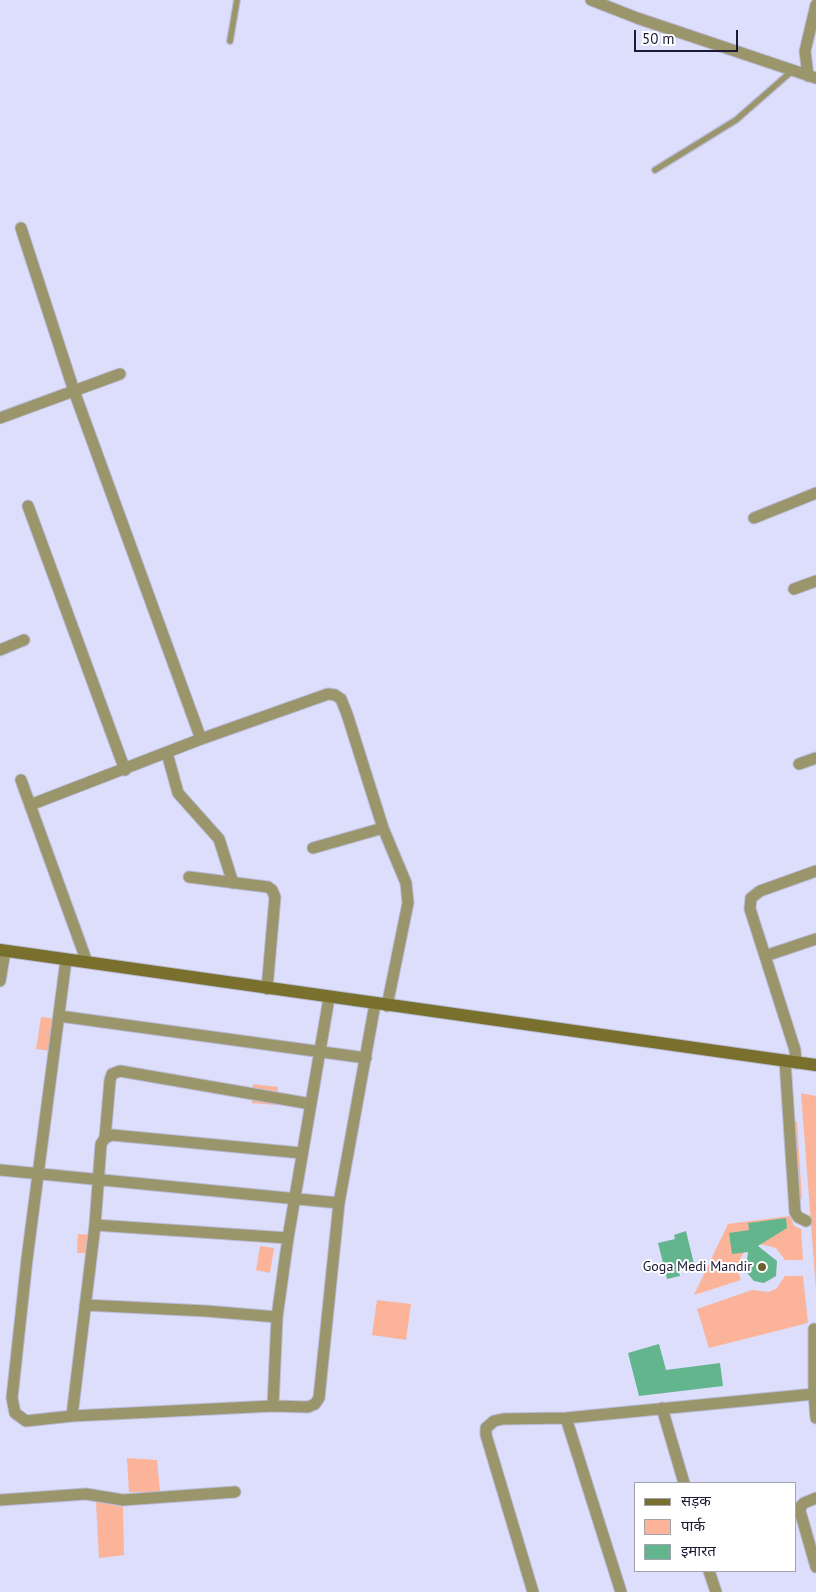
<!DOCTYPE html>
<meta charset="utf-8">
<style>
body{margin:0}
#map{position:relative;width:816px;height:1592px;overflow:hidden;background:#dcdefb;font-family:"PT Sans","Noto Sans Devanagari",sans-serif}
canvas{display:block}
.legend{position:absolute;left:634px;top:1482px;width:162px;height:90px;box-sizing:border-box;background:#fff;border:1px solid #a3a3ae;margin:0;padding:6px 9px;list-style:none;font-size:15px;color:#1a1a35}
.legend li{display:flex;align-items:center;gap:10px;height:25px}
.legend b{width:25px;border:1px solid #a3a3ae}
.scale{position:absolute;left:634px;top:30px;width:104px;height:22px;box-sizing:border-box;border:2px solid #1a1a35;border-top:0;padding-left:6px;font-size:15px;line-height:18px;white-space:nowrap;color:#1a1a35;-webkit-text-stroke:4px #fff;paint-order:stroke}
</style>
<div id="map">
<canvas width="816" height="1592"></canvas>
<ul class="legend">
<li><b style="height:6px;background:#78702c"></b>सड़क</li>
<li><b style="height:14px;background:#fbb499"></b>पार्क</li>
<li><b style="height:14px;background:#63b58e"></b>इमारत</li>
</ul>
<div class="scale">50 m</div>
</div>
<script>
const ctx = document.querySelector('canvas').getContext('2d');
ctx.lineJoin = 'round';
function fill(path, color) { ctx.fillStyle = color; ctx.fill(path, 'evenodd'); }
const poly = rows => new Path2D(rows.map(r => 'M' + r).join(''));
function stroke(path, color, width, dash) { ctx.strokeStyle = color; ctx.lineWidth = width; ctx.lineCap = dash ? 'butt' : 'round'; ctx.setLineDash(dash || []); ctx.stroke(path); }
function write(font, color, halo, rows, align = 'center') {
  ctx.font = font + ' "PT Sans",sans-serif'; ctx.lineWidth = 4; ctx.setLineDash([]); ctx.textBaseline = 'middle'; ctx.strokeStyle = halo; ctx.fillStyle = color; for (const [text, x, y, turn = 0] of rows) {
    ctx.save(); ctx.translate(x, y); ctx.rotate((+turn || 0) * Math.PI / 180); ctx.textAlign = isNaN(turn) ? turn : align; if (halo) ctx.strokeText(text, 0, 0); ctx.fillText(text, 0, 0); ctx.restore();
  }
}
const green = poly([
 [41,1017,56,1019,51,1051,36,1049],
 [253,1084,278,1087,276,1105,252,1103],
 [801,1093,816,1096,816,1290],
 [793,1122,797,1122,802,1199,798,1200],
 [790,1216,794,1226,801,1229,803,1260,785,1260,776,1248,760,1244,746,1250,741,1257,738,1272,741,1280,694,1295,728,1224],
 [78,1234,94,1235,92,1253,77,1253],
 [260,1246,274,1248,270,1273,256,1270],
 [785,1276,803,1276,808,1323,709,1348,697,1309,752,1290,768,1292,776,1289],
 [377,1300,411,1304,406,1340,372,1335],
 [127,1458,157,1460,160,1492,129,1492],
 [96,1502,123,1507,124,1555,99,1558]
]);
const building = poly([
 [786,1218,787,1228,758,1246,777,1261,776,1276,764,1283,754,1281,748,1274,746,1268,748,1252,732,1254,729,1233,749,1230,748,1223],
 [686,1231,694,1264,678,1268,680,1276,667,1279,658,1243,675,1239,674,1235],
 [659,1344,666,1370,720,1363,723,1386,639,1396,628,1353]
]);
const lane = poly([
 [230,41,237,0],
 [655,170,736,120,792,71]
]);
const street = poly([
 [591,0,637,18,816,78],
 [808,76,805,51,816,5],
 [21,228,74,391,201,739],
 [0,418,120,374],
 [28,506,125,770],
 [754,518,816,493],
 [794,589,816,581],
 [0,650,24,640],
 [167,753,178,793,219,839,233,883],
 [799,764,816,758],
 [21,780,87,962],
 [30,805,201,739,328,694,335,695,341,699,347,714,383,828,406,883,408,903,387,1006],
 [313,848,383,828],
 [189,877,268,887,272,890,275,897,267,989],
 [765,956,816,939],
 [66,960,27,1259,12,1398,15,1413,26,1421,72,1416,273,1406,308,1407,315,1404,319,1398,339,1203,375,1004],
 [0,981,5,951],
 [59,1016,366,1058],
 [785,1061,795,1212,798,1217,806,1221],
 [796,1063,795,1050,750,909,751,898,760,891,816,871],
 [105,1138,110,1080,112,1074,120,1071,311,1104],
 [0,1170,339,1203],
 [95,1225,288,1238],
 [85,1305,206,1311,277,1317],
 [814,1394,816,1418],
 [273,1406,277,1317,288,1238,329,998],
 [662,1408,684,1483],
 [72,1416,95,1225,101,1144,105,1138,112,1135,301,1153],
 [566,1418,621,1592],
 [816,1498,804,1503,801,1506,800,1511,816,1567],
 [0,1500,86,1494,123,1500,235,1492],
 [709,1571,716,1592],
 [533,1592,486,1435,486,1428,494,1421,503,1419,566,1418,814,1394,814,1329]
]);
const secondary = poly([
 [0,950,816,1065]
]);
const markers = [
 [762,1267,5,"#68612e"]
];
const poiNames = [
 ["Goga Medi Mandir",752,1267]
];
fill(green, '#fbb499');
fill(building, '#63b58e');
stroke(lane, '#b9bbd7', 8);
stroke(street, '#b9bbd7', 13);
stroke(secondary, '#b9bbd7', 14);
stroke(lane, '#9a956b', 5.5);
stroke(street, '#9a956b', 11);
stroke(secondary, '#78702c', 12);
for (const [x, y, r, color] of markers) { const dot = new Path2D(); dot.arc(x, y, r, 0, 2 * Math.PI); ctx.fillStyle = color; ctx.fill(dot); stroke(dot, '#fff', 2); }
write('14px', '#1a1a35', '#fff', poiNames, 'right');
</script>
